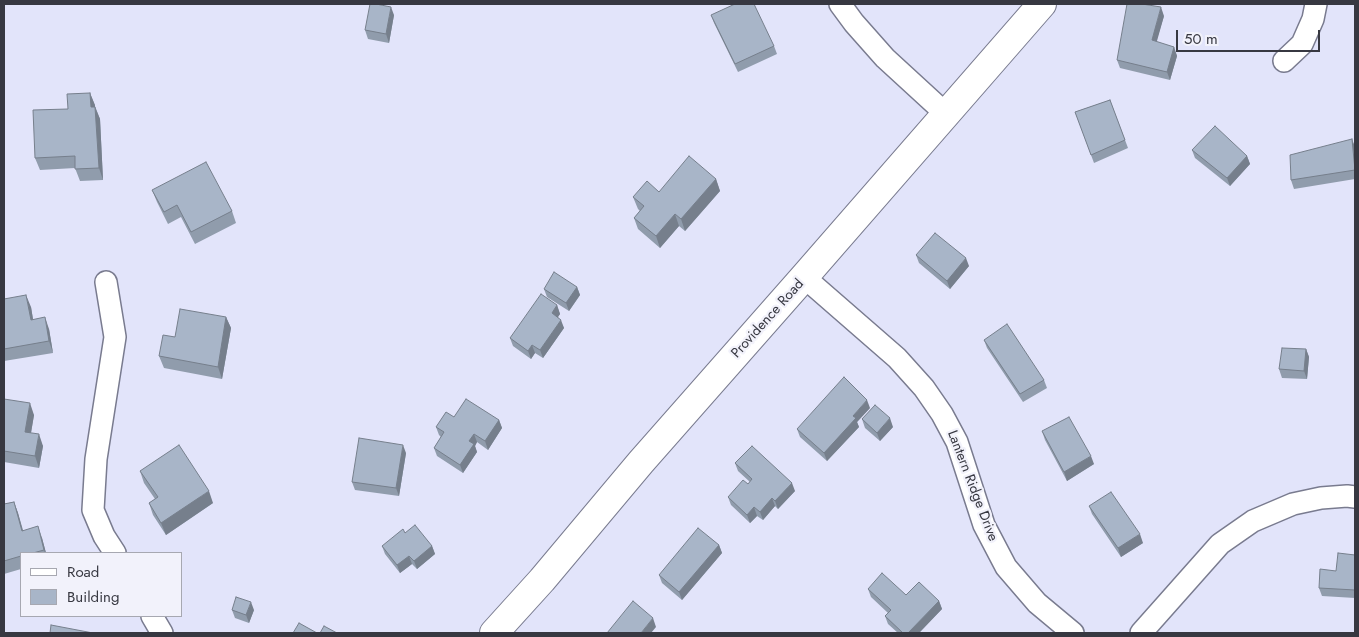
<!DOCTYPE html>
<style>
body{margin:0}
#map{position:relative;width:1359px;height:637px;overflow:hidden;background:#e2e4fa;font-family:Jost,sans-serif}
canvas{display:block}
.frame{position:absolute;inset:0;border:5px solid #373841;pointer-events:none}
.legend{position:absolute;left:20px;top:552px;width:162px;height:65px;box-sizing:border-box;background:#f2f2fb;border:1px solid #a7a8b1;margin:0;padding:6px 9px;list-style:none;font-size:15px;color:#373841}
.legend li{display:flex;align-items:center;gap:10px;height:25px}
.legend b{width:25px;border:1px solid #a7a8b1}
.scale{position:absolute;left:1176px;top:30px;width:144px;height:22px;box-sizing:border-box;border:2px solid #373841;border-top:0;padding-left:6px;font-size:15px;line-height:18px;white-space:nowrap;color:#373841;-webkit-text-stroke:4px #f2f2fb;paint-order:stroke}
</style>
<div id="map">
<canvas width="1359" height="637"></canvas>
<div class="frame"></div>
<ul class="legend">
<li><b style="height:6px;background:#fff"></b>Road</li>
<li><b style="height:14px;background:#a8b5c8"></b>Building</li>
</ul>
<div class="scale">50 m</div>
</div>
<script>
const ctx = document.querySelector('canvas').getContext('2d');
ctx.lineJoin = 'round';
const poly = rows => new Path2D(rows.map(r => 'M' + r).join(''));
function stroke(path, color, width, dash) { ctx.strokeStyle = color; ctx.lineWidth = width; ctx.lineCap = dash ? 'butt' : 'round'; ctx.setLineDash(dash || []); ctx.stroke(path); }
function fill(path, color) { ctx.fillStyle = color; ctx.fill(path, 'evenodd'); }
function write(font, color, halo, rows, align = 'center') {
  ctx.font = font + ' Jost,sans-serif'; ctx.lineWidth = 4.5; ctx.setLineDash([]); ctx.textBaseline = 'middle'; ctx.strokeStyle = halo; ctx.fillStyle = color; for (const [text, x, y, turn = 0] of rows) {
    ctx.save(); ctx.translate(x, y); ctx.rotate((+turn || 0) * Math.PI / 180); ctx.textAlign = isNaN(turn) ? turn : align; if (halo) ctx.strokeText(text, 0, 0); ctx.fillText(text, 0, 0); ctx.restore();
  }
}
const street = poly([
 [840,4,854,23,885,58,946,114],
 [1284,61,1302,44,1313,19,1316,4],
 [804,277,897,358,924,388,942,414,957,442,984,525,1006,567,1037,603,1073,633],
 [106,282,115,337,96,459,93,510,104,536,115,553],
 [152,616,162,633],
 [1141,633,1220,544,1253,521,1293,504,1321,498,1347,496,1355,497]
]);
const secondary = poly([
 [494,633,542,580,641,462,804,277,1042,4]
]);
const wall = poly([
 [394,15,389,43,368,39,365,30],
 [711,15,774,46,777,54,738,72,714,23],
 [1164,16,1156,42,1174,47,1177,56,1170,80,1120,68,1117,60],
 [90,93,100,119,103,180,80,181,75,168,40,170,35,158,68,109],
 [1110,100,1128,148,1094,163,1075,112],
 [1352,139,1355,149,1355,179,1294,189,1291,180],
 [1192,150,1247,156,1250,164,1230,186,1195,158],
 [716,179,720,191,685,231,679,226,660,248,638,229,634,218,640,211,638,209,633,197],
 [152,190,232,211,236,223,195,244,181,217,168,224,157,202],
 [916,255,969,266,950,289,919,263],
 [577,287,580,295,569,311,547,297,544,289],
 [4,299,31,307,33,319,49,329,53,353,4,361],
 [557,305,560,314,558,317,564,328,543,358,535,353,531,359,513,346,510,338],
 [226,317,231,328,222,379,164,368,159,356],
 [984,340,1044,380,1047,388,1023,402,987,348],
 [1306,349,1309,357,1307,379,1282,378,1279,369],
 [4,399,34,415,31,433,43,446,39,468,4,462],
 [870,408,857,422,859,427,827,461,800,437,797,429],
 [454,417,499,420,502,428,488,450,477,442,475,446,477,452,463,473,437,456,434,448,441,437,439,435,436,427],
 [862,419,893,427,880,441,865,428],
 [1042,431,1094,464,1067,481,1045,440],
 [406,453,399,496,355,490,352,482],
 [735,463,795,491,778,509,775,506,763,520,757,516,750,523,731,505,728,497,748,484,750,482,738,471],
 [140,471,213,503,166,535,153,515,149,503,155,499,144,483],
 [14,502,18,513,23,530,42,538,46,553,21,553,21,569,4,574,4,504],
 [1089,506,1143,543,1121,557,1092,514],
 [405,533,432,546,435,554,417,569,412,564,400,573,385,554,382,546],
 [719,545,722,553,682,600,662,583,659,575],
 [1355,555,1355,598,1322,596,1319,588],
 [868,589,939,601,942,609,919,633,898,633,888,624,885,616,888,613,871,597],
 [232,610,254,610,249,623,235,618]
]);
const shadedWall = poly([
 [391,7,394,15,389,43,386,34],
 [1161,7,1164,16,1155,48,1152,40],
 [1174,47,1177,56,1170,80,1167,72],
 [90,93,95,105,95,119,91,107],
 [95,107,100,119,103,180,99,168],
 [1352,139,1355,147,1355,171,1355,170],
 [1247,156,1250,164,1230,186,1227,178],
 [716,179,720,191,685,231,681,219],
 [675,214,679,226,660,248,656,236],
 [966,258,969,266,950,289,947,281],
 [577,287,580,295,569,311,566,303],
 [26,295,31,307,35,332,31,320],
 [557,305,560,314,555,321,552,313],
 [45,317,49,329,53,353,49,341],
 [226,317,231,328,222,379,218,367],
 [561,320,564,328,543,358,540,350],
 [532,345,535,353,531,359,528,351],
 [1306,349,1309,357,1307,379,1304,371],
 [867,400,870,408,857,422,859,427,827,461,824,453,853,416],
 [30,403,34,415,29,444,25,432],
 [890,418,893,427,880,441,877,433],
 [499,420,502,428,488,450,485,441],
 [39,434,43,446,39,468,35,456],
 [474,434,477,442,475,446,477,452,463,473,460,465,469,441],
 [403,445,406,453,399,496,396,488],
 [1091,456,1094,464,1067,481,1064,472],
 [792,483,795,491,778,509,775,501],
 [209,491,213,503,166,535,161,523],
 [772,498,775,506,763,520,760,512],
 [14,502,18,513,26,543,22,531],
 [754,507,757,516,750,523,747,515],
 [38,526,42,538,46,553,45,553,44,550],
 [1140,534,1143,543,1121,557,1118,548],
 [719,545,722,553,682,600,679,592],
 [432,546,435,554,417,569,414,561],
 [409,556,412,564,400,573,397,565],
 [939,601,942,609,919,633,908,633],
 [251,602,254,610,249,623,246,615],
 [653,618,656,627,651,633,641,633]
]);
const building = poly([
 [370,4,376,4,391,7,386,34,365,30,370,4],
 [735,4,754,4,774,46,735,64,711,15,735,4],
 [1127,4,1142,4,1161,7,1152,40,1174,47,1167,72,1117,60,1127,4],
 [90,93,91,107,95,107,99,168,75,169,75,156,35,158,33,110,68,109,67,94,90,93],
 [1110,100,1125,140,1091,155,1075,112,1110,100],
 [1215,126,1247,156,1227,178,1192,150,1215,126],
 [1352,139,1355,170,1291,180,1290,155,1352,139],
 [689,156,716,179,681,219,675,214,656,236,634,218,644,206,633,197,647,181,659,192,689,156],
 [206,162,232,211,191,232,177,205,164,212,152,190,206,162],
 [935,233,966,258,947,281,916,255,935,233],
 [554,272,577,287,566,303,544,289,554,272],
 [541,294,557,305,552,313,561,320,540,350,532,345,528,351,510,338,541,294],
 [26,295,31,320,45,317,49,341,4,349,4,299,26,295],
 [180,309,226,317,218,367,159,356,163,335,175,337,180,309],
 [1007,324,1044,380,1020,394,984,340,1007,324],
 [1282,348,1306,349,1304,371,1279,369,1282,348],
 [844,377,867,400,853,416,856,418,824,453,797,429,844,377],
 [4,399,30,403,25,432,39,434,35,456,4,451,4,399],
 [466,399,499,420,485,441,474,434,469,441,474,444,460,465,434,448,444,432,436,427,446,412,454,417,466,399],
 [875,405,890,418,877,433,862,419,875,405],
 [1069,417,1091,456,1064,472,1042,431,1069,417],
 [359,438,403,445,396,488,352,482,359,438],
 [179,445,209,491,161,523,149,503,158,497,140,471,179,445],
 [752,446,792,483,775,501,772,498,760,512,754,507,747,515,728,497,743,480,748,484,752,479,735,463,752,446],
 [1111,492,1140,534,1118,548,1089,506,1111,492],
 [14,502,22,531,38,526,44,550,33,553,21,553,21,556,4,561,4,504,14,502],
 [415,525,432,546,414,561,409,556,397,565,382,546,403,529,405,533,415,525],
 [698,528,719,545,679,592,659,575,698,528],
 [1338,553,1355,555,1355,590,1319,588,1320,569,1336,571,1338,553],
 [882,573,906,595,919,582,939,601,908,633,903,633,885,616,891,610,868,589,882,573],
 [236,597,251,602,246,615,232,610,236,597],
 [633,601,653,618,641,633,607,633,633,601],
 [299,623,317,633,293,633,299,623],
 [51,625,93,633,50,633,51,625],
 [324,626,337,633,320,633,324,626]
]);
const streetNames = [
 ["Providence Road",768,319,-48],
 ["Lantern Ridge Drive",972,486,69]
];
stroke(street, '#797b8f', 24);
stroke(secondary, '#797b8f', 30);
stroke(street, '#fff', 21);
stroke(secondary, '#fff', 28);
fill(wall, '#909cac');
fill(shadedWall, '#767f8c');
fill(building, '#a8b5c8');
stroke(building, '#767f8c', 1);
write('14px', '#373841', '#f2f2fb', streetNames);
</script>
